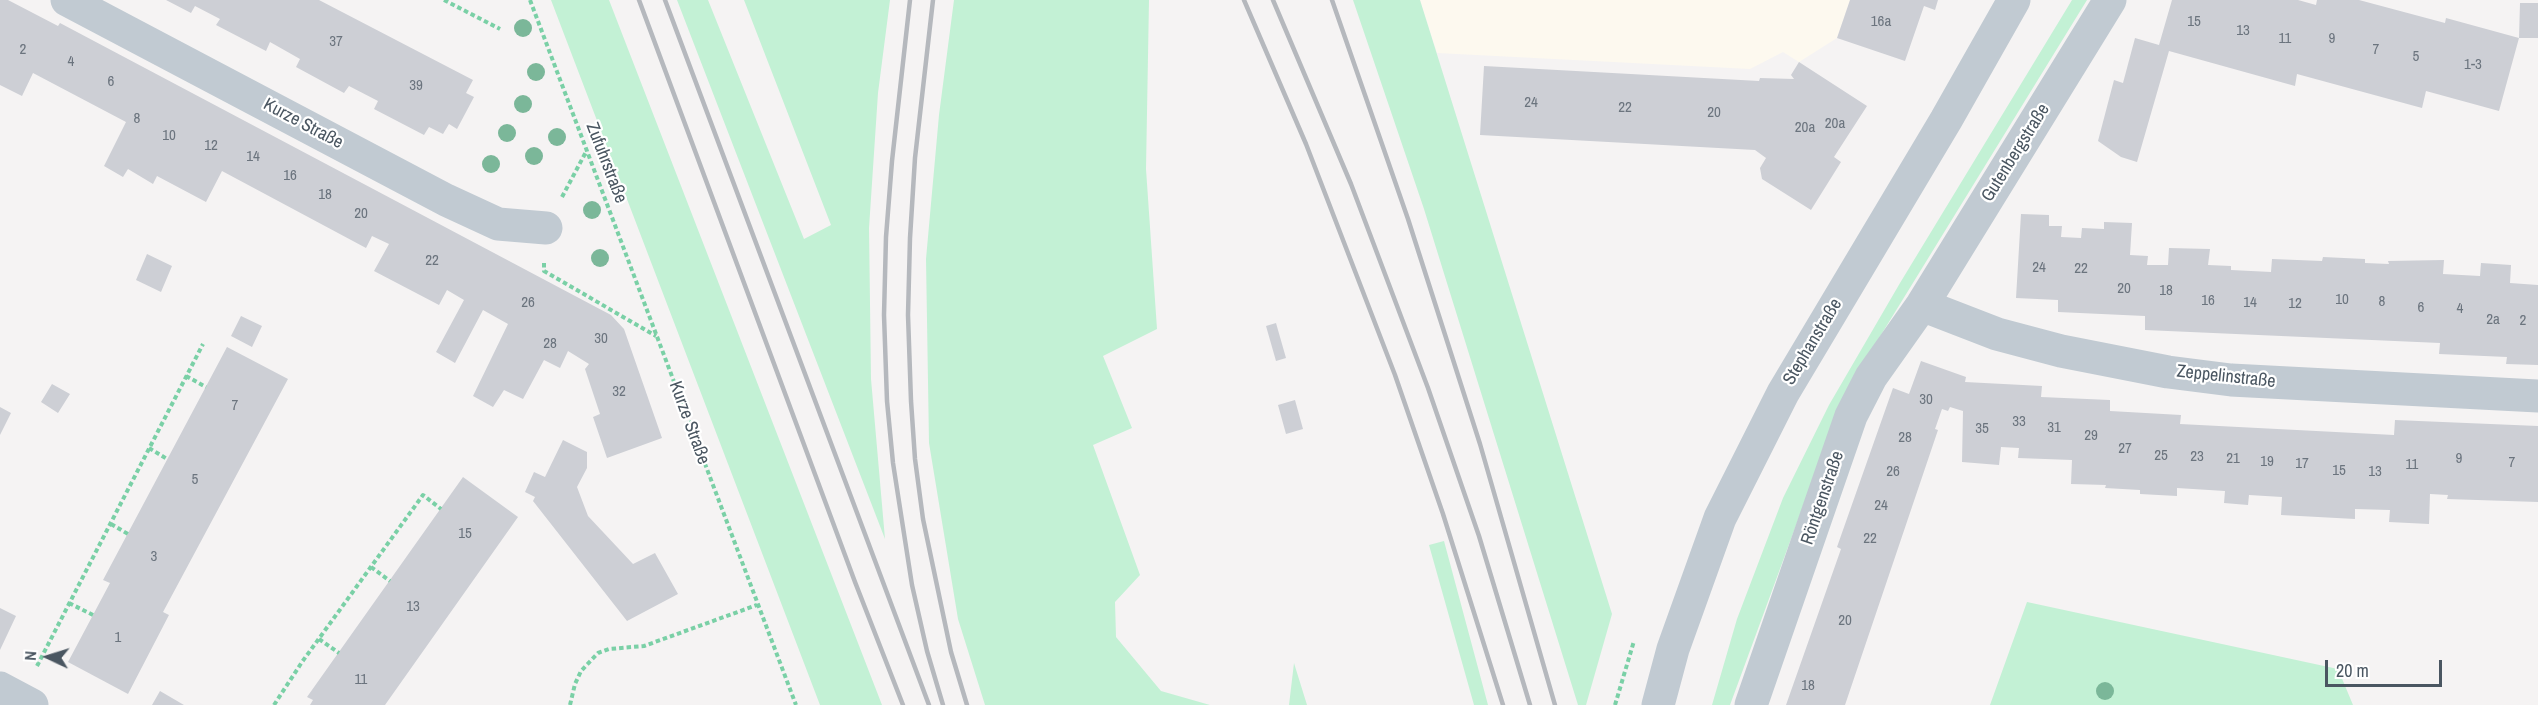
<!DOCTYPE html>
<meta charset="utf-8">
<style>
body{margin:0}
#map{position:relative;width:2538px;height:705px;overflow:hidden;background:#f5f3f3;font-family:"Archivo Narrow",sans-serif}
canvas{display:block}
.north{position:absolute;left:18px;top:627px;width:60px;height:60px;-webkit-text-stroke:4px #fff;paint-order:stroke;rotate:274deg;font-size:16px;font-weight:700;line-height:24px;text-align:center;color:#4a5661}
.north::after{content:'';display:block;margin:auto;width:21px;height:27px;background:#4a5661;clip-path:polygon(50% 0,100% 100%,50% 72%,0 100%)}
.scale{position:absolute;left:2325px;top:660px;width:117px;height:27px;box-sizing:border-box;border:3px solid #4a5661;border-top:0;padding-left:8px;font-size:18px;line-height:21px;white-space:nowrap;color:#4a5661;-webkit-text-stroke:4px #fff;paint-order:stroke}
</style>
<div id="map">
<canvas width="2538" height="705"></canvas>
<div class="north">N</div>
<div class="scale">20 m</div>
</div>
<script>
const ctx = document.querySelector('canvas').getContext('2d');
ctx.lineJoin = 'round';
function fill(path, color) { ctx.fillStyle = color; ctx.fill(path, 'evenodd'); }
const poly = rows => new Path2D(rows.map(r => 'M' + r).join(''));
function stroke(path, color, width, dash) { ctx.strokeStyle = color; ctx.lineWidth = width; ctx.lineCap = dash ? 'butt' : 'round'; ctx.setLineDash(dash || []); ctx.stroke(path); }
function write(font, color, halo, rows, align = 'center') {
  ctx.font = font + ' "Archivo Narrow",sans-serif'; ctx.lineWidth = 4.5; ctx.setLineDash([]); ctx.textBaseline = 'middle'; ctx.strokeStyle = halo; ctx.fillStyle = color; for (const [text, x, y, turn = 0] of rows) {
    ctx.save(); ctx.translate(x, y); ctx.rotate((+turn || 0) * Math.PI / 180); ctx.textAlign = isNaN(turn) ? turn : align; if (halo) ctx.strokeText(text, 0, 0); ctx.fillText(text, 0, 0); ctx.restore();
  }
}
const commercial = poly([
 [1420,0,1850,0,1837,38,1799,62,1783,52,1750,69,1437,53]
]);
const green = poly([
 [551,0,609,0,882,705,820,705],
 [677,0,708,0,804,239,831,225,744,0,890,0,878,93,869,228,871,379,885,539],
 [954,0,1149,0,1146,169,1157,329,1103,356,1132,428,1093,445,1140,575,1115,602,1116,637,1161,691,1210,705,985,705,958,619,929,443,926,259,939,115],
 [1353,0,1420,0,1612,614,1586,705,1578,705,1424,209],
 [2072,0,2087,0,1860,369,1838,411,1730,705,1712,705,1737,619,1783,498,1829,405,1900,283],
 [1444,541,1488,705,1474,705,1429,545],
 [2027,602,2338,669,2353,705,1990,705],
 [1294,663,1307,705,1289,705]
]);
const building = poly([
 [0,0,8,0,58,26,60,23,611,315,624,329,662,438,607,458,593,417,600,414,585,369,589,364,568,351,560,368,544,360,523,399,504,390,493,407,473,396,508,324,483,310,455,363,436,352,464,300,447,290,439,305,374,271,389,244,372,236,366,248,222,171,206,202,157,176,153,184,128,169,123,177,104,166,126,122,33,73,22,96,0,85],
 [166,0,319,0,473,80,466,93,474,97,457,129,449,124,443,134,429,127,424,135,374,109,378,101,349,86,344,93,296,67,300,59,270,42,266,51,216,25,220,19,195,6,191,13],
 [1850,0,1938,0,1935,10,1924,6,1905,61,1837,38],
 [2172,0,2298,0,2316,5,2317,0,2359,0,2445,23,2446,18,2519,38,2499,111,2426,91,2422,108,2297,74,2295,86,2169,51,2137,162,2121,157,2098,141,2114,80,2123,83,2135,38,2159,45],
 [2520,3,2538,3,2538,38,2519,38],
 [1799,62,1867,106,1834,157,1841,162,1811,210,1762,179,1760,168,1766,158,1755,150,1480,135,1484,66,1759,81,1760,78,1794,79,1791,75],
 [2021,214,2049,215,2049,226,2062,226,2061,237,2081,238,2082,228,2104,229,2104,222,2132,223,2130,255,2148,256,2147,265,2168,265,2169,248,2210,249,2208,265,2231,266,2231,270,2271,272,2272,259,2322,261,2323,257,2365,259,2365,263,2389,264,2388,261,2444,260,2443,274,2480,276,2481,263,2511,265,2510,283,2538,285,2538,365,2506,364,2507,357,2439,354,2440,343,2145,330,2145,316,2058,312,2058,300,2016,298],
 [147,254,172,266,161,292,136,280],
 [241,316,262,326,252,347,231,336],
 [1276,323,1286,358,1276,361,1266,326],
 [227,347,288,379,163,612,169,615,128,694,68,662,110,583,103,580],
 [1921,361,1966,377,1965,382,2042,386,2041,397,2110,400,2110,411,2181,415,2180,424,2394,435,2395,420,2538,426,2538,502,2447,499,2448,495,2430,494,2429,524,2389,522,2390,510,2355,509,2355,519,2281,515,2282,497,2249,495,2248,505,2224,503,2225,491,2177,488,2177,496,2140,494,2140,490,2105,488,2106,485,2071,484,2072,460,2018,458,2019,448,2001,447,1999,465,1962,462,1963,411,1950,407,1948,411,1942,409,1935,429,1938,430,1845,705,1786,705,1841,549,1837,547,1893,388,1909,394],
 [52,384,70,394,58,413,41,402],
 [1295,400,1303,429,1286,434,1278,405],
 [0,407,11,413,0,435],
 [563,440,587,452,587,468,577,487,588,516,633,564,655,553,678,594,627,621,533,501,535,497,525,492,534,472,545,477],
 [463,477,518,517,385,705,310,705,313,700,307,697],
 [0,608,16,616,0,650],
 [160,691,184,705,152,705]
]);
const path = poly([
 [444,0,500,29],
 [530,0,796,705],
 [562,197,587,150],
 [544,263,544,271,656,336],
 [186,376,206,387],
 [149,448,167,459],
 [111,524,128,534],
 [371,567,390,581],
 [69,603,93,615],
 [319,639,339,653],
 [37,666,203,344],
 [274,705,302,662,423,495,441,509],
 [570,705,575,684,581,671,598,653,609,649,644,646,757,605],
 [1615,705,1634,641]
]);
const minor = poly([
 [67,0,446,200,498,224,546,228],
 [1922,305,1997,334,2061,351,2168,372,2231,380,2538,396],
 [0,688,32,705],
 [1751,705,1851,416,1871,377,1922,305,2110,0]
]);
const tertiary = poly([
 [1658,705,1673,649,1720,518,1783,393,1946,120,2014,0]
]);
const rail = poly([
 [639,0,855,582,903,705],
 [665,0,929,705],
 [910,0,892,161,886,237,884,315,887,401,893,463,912,585,927,651,943,705],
 [933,0,915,158,910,238,908,315,911,401,915,459,923,519,951,652,967,705],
 [1244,0,1306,144,1395,375,1443,514,1503,705],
 [1273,0,1351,184,1428,388,1479,536,1530,705],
 [1332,0,1408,219,1480,444,1555,705]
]);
const trees = [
 [523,28],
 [536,72],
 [523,104],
 [507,133],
 [557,137],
 [534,156],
 [491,164],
 [592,210],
 [600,258],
 [2105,691]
];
const numberNames = [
 ["16a",1881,22],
 ["15",2194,22],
 ["13",2243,31],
 ["11",2285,39],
 ["9",2332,39],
 ["37",336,42],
 ["2",23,50],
 ["7",2376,50],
 ["5",2416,57],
 ["4",71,62],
 ["1-3",2473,65],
 ["6",111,82],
 ["39",416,86],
 ["24",1531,103],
 ["22",1625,108],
 ["20",1714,113],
 ["8",137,119],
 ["20a",1835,124],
 ["20a",1805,128],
 ["10",169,136],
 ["12",211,146],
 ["14",253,157],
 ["16",290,176],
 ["18",325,195],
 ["20",361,214],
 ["22",432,261],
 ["24",2039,268],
 ["22",2081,269],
 ["20",2124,289],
 ["18",2166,291],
 ["10",2342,300],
 ["16",2208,301],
 ["8",2382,302],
 ["26",528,303],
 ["14",2250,303],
 ["12",2295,304],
 ["6",2421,308],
 ["4",2460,309],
 ["2a",2493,320],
 ["2",2523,321],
 ["30",601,339],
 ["28",550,344],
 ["32",619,392],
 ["30",1926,400],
 ["7",235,406],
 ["33",2019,422],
 ["31",2054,428],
 ["35",1982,429],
 ["29",2091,436],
 ["28",1905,438],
 ["27",2125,449],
 ["25",2161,456],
 ["23",2197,457],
 ["21",2233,459],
 ["9",2459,459],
 ["19",2267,462],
 ["7",2512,463],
 ["17",2302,464],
 ["11",2412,465],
 ["15",2339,471],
 ["26",1893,472],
 ["13",2375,472],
 ["5",195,480],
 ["24",1881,506],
 ["15",465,534],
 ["22",1870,539],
 ["3",154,557],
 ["13",413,607],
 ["20",1845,621],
 ["1",118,638],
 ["11",361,680],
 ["18",1808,686]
];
const streetNames = [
 ["Kurze Straße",303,124,28],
 ["Gutenbergstraße",2016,153,-58],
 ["Zufuhrstraße",606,163,69],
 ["Stephanstraße",1813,342,-59],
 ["Zeppelinstraße",2226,377,6],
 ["Kurze Straße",689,423,70],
 ["Röntgenstraße",1823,498,-71]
];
fill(commercial, '#fdf9ef');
fill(green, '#c3f1d5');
fill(building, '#cdcfd5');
stroke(path, '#7ad0a6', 4, [4.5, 3]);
stroke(minor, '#c1cad2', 33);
stroke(tertiary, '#c1cad2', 33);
stroke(rail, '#b5b8bd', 4.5);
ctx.fillStyle = '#7bb799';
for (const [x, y] of trees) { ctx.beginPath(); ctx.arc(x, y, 9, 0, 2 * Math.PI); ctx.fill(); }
write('15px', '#6b747e', null, numberNames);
write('18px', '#4a5661', '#fff', streetNames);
</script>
